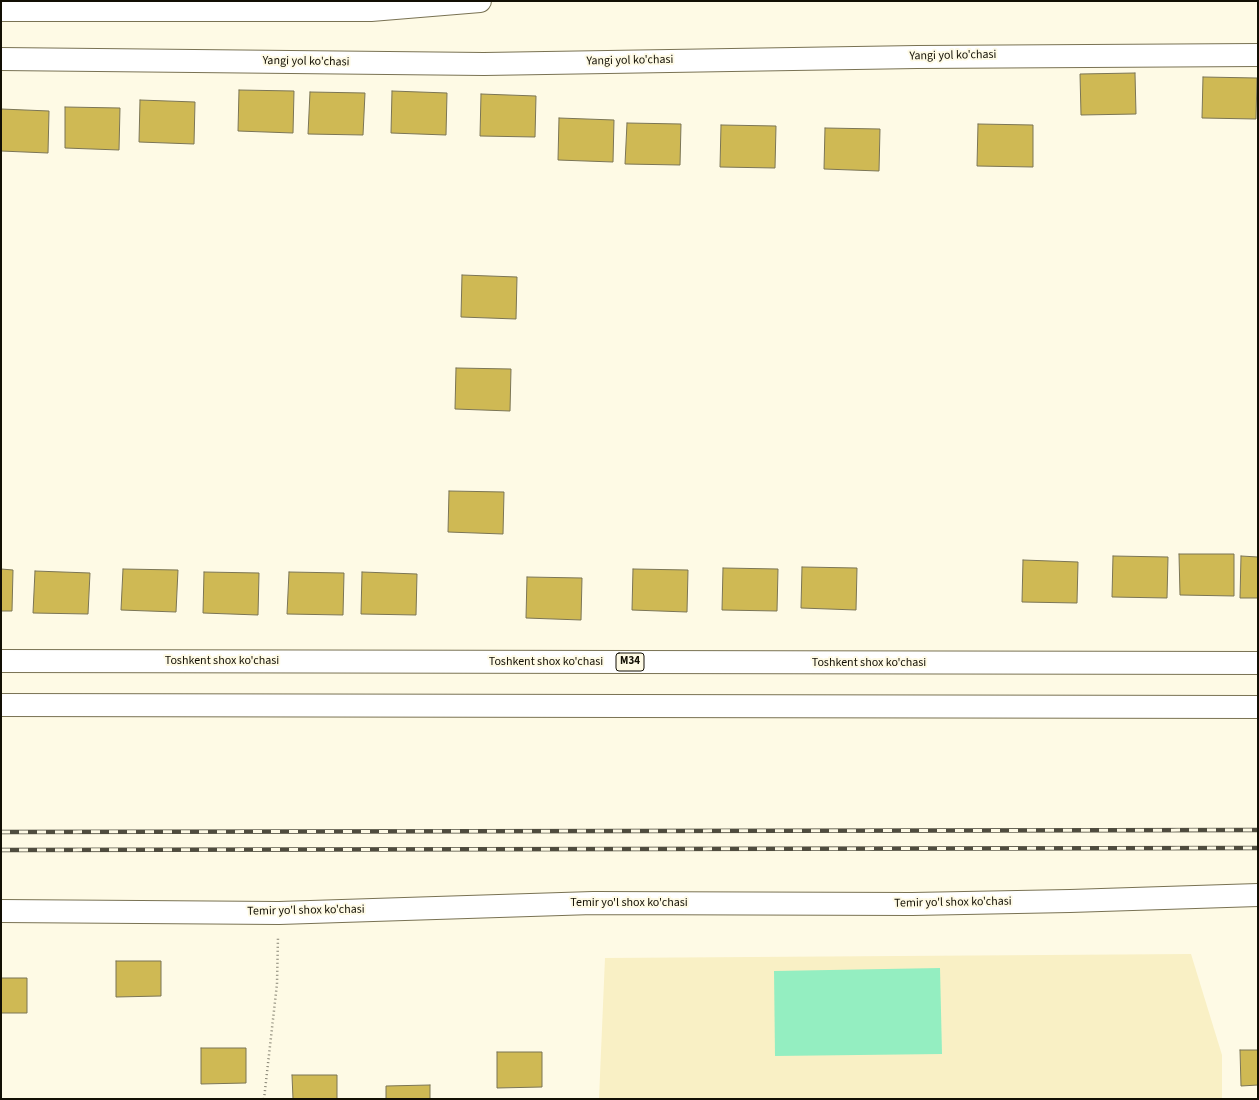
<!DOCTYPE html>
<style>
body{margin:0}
#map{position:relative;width:1259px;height:1100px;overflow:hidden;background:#fefae5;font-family:"Source Sans 3",sans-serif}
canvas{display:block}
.frame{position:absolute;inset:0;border:2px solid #120f04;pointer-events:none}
</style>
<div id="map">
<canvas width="1259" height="1100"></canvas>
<div class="frame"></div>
</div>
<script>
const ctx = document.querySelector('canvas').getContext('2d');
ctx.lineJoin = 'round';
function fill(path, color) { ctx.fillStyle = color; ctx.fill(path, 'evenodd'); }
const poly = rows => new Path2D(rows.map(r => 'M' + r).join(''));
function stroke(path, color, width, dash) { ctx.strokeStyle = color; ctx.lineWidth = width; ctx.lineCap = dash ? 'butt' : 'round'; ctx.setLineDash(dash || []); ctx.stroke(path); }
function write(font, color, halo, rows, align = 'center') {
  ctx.font = font + ' "Source Sans 3",sans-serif'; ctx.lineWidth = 4; ctx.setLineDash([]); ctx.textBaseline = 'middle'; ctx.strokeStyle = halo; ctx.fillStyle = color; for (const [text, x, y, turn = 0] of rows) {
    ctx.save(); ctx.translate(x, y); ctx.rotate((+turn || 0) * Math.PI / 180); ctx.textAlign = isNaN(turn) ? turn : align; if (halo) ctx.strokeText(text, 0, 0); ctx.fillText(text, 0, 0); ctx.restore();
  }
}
const built = poly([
 [1191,954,1222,1055,1222,1099,599,1099,605,958]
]);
const green = poly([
 [940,968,942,1054,775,1056,774,971]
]);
const building = poly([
 [1135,73,1136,114,1081,115,1080,74,1135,73],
 [1203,77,1257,78,1256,119,1202,118,1203,77],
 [239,90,294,91,293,133,238,131,239,90],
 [392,91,447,93,446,135,391,133,392,91],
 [310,92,365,93,363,135,308,134,310,92],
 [481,94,536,96,535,137,480,136,481,94],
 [140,100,195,102,194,144,139,142,140,100],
 [65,107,120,108,119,150,65,148,65,107],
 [1,109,49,111,48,153,1,151,1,109],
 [559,118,614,120,613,162,558,160,559,118],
 [627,123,681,124,680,165,625,164,627,123],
 [978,124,1033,125,1033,167,977,166,978,124],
 [721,125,776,126,775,168,720,167,721,125],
 [825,128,880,129,879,171,824,169,825,128],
 [462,275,517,277,516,319,461,317,462,275],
 [456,368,511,369,510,411,455,409,456,368],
 [449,491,504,492,503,534,448,532,449,491],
 [1179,554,1234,554,1234,596,1180,595,1179,554],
 [1113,556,1168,557,1167,598,1112,597,1113,556],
 [1241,556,1258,557,1258,598,1240,598,1241,556],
 [1023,560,1078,562,1077,603,1022,602,1023,560],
 [802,567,857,568,856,610,801,608,802,567],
 [723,568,778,569,777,611,722,610,723,568],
 [1,569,13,570,12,611,1,611,1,569],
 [123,569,178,570,176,612,121,610,123,569],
 [633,569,688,570,687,612,632,610,633,569],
 [35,571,90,573,88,614,33,613,35,571],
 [204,572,259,573,258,615,203,613,204,572],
 [289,572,344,573,343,615,287,614,289,572],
 [362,572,417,574,416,615,361,614,362,572],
 [527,577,582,578,581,620,526,618,527,577],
 [116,961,161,961,161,996,116,997,116,961],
 [1,978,27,978,27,1013,1,1013,1,978],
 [201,1048,246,1048,246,1083,201,1084,201,1048],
 [1240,1050,1258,1050,1258,1085,1241,1086,1240,1050],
 [497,1052,542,1052,542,1087,497,1088,497,1052],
 [292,1075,337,1075,337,1099,293,1099,292,1075],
 [430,1085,430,1099,386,1099,386,1086,430,1085]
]);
const path = poly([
 [264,1099,277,984,278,937]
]);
const street = poly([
 [1,10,371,10,480,1],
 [1,59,484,64,917,57,1258,55],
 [1,911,279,913,593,903,912,904,1070,901,1258,895]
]);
const highway = poly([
 [1,661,1258,663],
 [1,705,1258,707]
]);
const rail = poly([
 [1,832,1258,830],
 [1,850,1258,848]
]);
const shields = [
 [630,662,28]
];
const shieldNames = [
 ["M34",630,662]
];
const streetNames = [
 ["Yangi yol ko'chasi",953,56,-1],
 ["Yangi yol ko'chasi",630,61,-1],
 ["Yangi yol ko'chasi",306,62,1],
 ["Toshkent shox ko'chasi",222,661],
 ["Toshkent shox ko'chasi",546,662],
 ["Toshkent shox ko'chasi",869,663],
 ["Temir yo'l shox ko'chasi",629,903],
 ["Temir yo'l shox ko'chasi",953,903,-1],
 ["Temir yo'l shox ko'chasi",306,911,-1]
];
fill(built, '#f9f0c5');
fill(green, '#94eec1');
fill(building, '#cfb954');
stroke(building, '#7b7555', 1);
stroke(street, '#797253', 24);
stroke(highway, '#797253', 24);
stroke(path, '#878474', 2.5, [1, 3]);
stroke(street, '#fff', 22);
stroke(highway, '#fff', 22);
stroke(rail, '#4f4c3e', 4.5);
stroke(rail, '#fefae5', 3, [9]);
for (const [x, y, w] of shields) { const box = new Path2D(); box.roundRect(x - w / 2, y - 9, w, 18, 3); ctx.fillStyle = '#fefae5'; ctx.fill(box); stroke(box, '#120f04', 1); }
write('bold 11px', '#120f04', null, shieldNames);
write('12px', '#120f04', '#fefae5', streetNames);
</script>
